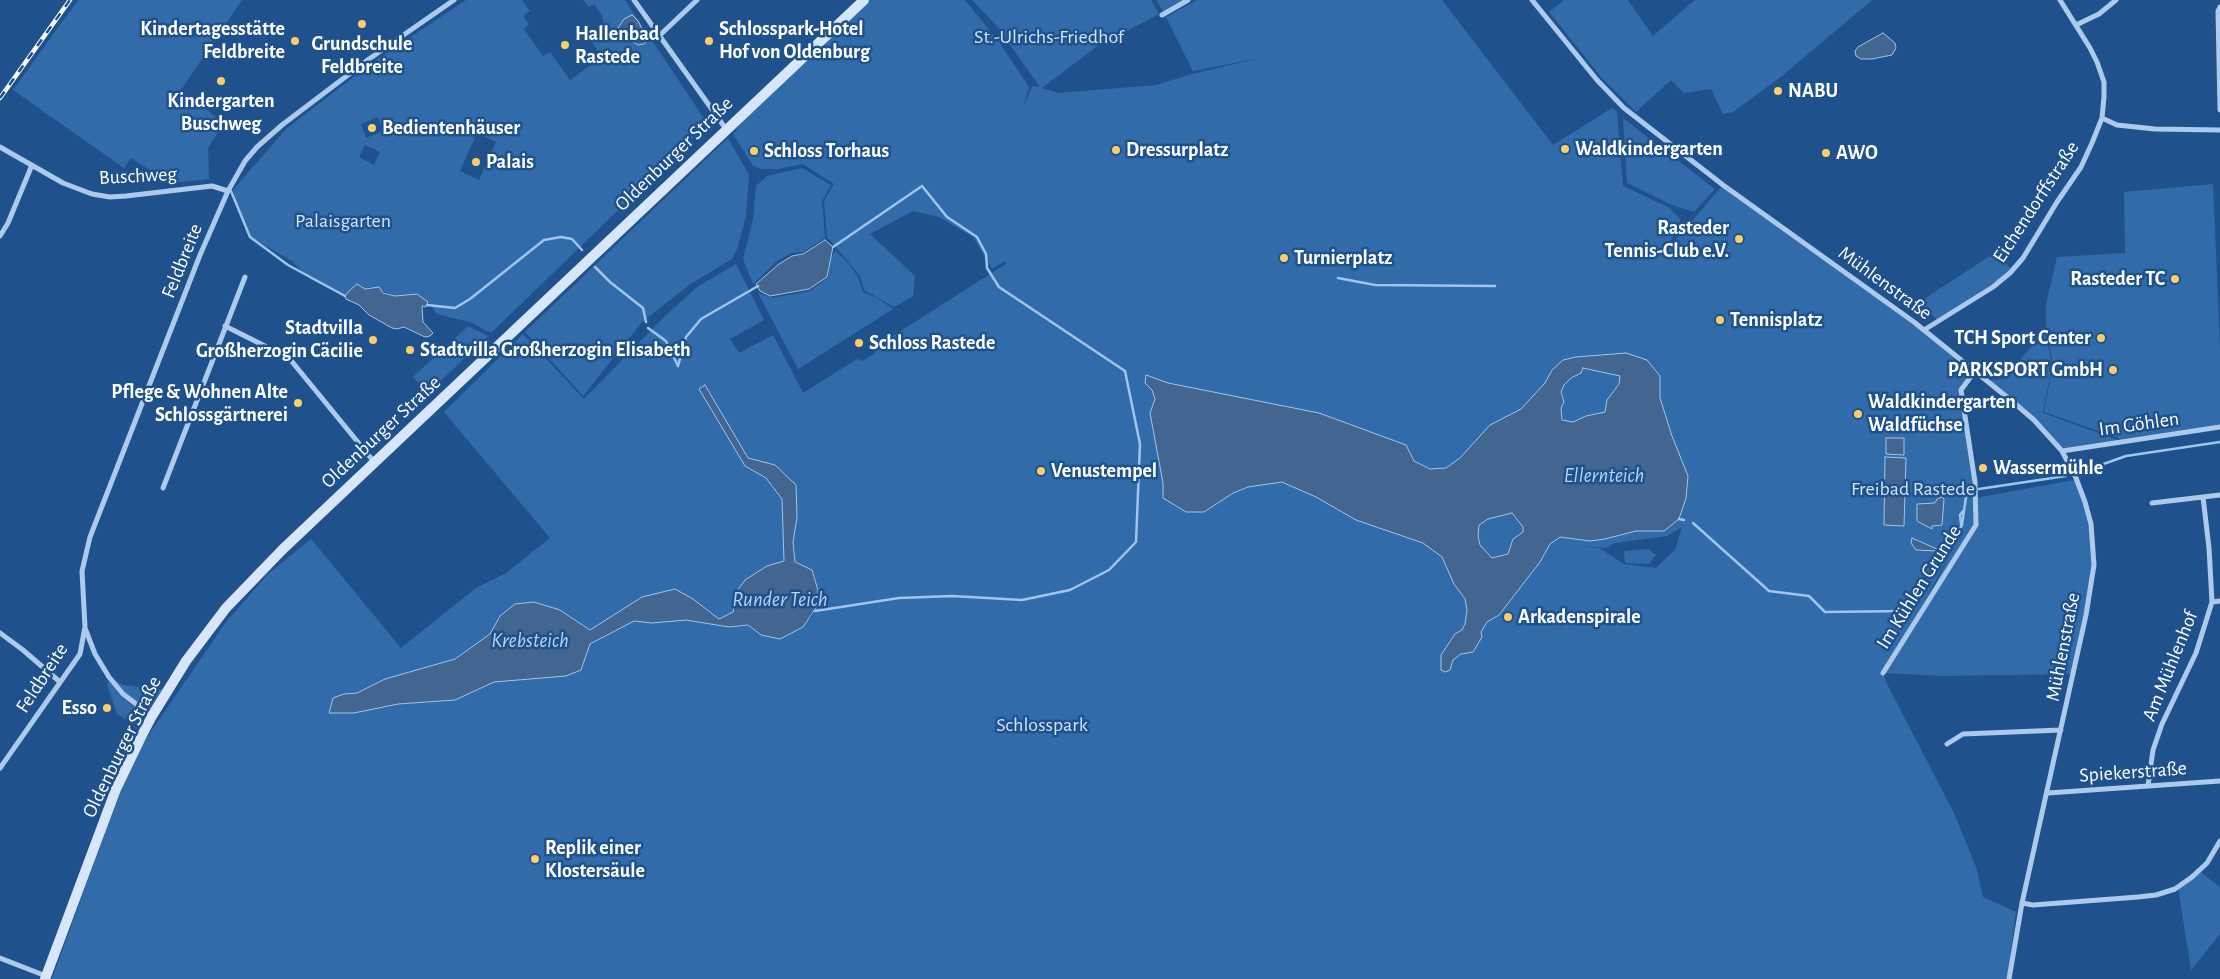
<!DOCTYPE html>
<meta charset="utf-8">
<style>
body{margin:0}
canvas{display:block;background:#1f518c}
</style>
<canvas width="2220" height="979"></canvas>
<script>
const ctx = document.querySelector('canvas').getContext('2d');
ctx.lineJoin = 'round';
function fill(path, color) { ctx.fillStyle = color; ctx.fill(path, 'evenodd'); }
const poly = rows => new Path2D(rows.map(r => 'M' + r).join(''));
function stroke(path, color, width, dash) { ctx.strokeStyle = color; ctx.lineWidth = width; ctx.lineCap = dash ? 'butt' : 'round'; ctx.setLineDash(dash || []); ctx.stroke(path); }
function write(font, color, halo, rows, align = 'center') {
  ctx.font = font + ' "Alegreya Sans",sans-serif'; ctx.lineWidth = 5; ctx.setLineDash([]); ctx.textBaseline = 'middle'; ctx.strokeStyle = halo; ctx.fillStyle = color; for (const [text, x, y, turn = 0] of rows) {
    ctx.save(); ctx.translate(x, y); ctx.rotate((+turn || 0) * Math.PI / 180); ctx.textAlign = isNaN(turn) ? turn : align; if (halo) ctx.strokeText(text, 0, 0); ctx.fillText(text, 0, 0); ctx.restore();
  }
}
const green = poly([
 [78,0,242,0,181,90,224,123,208,148,209,179,170,183,131,158,124,168,13,90],
 [466,0,522,0,530,11,523,16,529,24,524,29,543,56,550,52,570,80,602,57,589,38,604,28,602,15,594,4,589,7,583,0,625,0,705,120,704,127,491,333,470,322,437,314,428,302,410,294,395,296,371,287,349,291,345,296,310,279,292,261,250,237,241,219,233,190,286,129,372,63],
 [378,117,383,131,366,138,361,124],
 [477,133,496,142,479,180,460,171],
 [365,145,380,152,374,165,359,157],
 [871,0,965,0,999,42,1029,87,1023,108,1032,86,1040,87,995,24,972,0,1151,0,1159,14,1096,47,1042,88,1058,93,1156,85,1192,74,1260,58,1193,71,1166,17,1197,0,1442,0,1553,145,1612,108,1617,112,1623,186,1670,208,1680,219,1680,225,1664,253,1723,185,1914,324,1973,371,1959,389,1975,498,2074,480,2082,491,2091,524,2094,565,2073,674,1942,676,1883,673,1887,684,1954,813,1976,867,1983,897,2016,912,2007,979,52,979,120,791,145,740,226,622,268,574,311,539,401,648,476,588,506,573,550,538,444,412,523,334,584,399,660,321,697,287,736,264,764,320,730,339,739,353,773,335,803,393,857,359,862,361,875,353,874,348,1006,264,1005,261,992,269,973,237,939,217,913,211,870,234,915,276,913,296,894,307,864,290,860,276,827,237,824,201,834,184,803,164,778,169,761,169,753,166,733,134,742,122],
 [705,385,748,458,775,465,797,517,793,542,795,562,812,570,818,590,818,605,812,617,780,639,761,635,748,626,729,627,686,620,652,623,634,621,591,644,642,597,656,594,712,615,719,620,733,612,737,591,767,566,784,561,782,499,766,478,745,466,699,390],
 [1682,527,1675,550,1656,568,1624,564,1599,548,1571,545,1606,548,1615,543,1667,536],
 [1954,546,1925,605,1894,654,1923,605],
 [560,609,590,631,566,676,494,682,455,700,398,704,354,713,330,713,333,699,344,694,357,693,385,679,455,659,490,634,500,616],
 [1156,0,1184,0,1163,11],
 [1564,0,1628,0,1653,36,1695,0,1872,0,1782,76,1733,112,1723,114,1711,89,1684,93,1671,80,1636,112,1602,78,1549,12],
 [1623,118,1715,189,1694,212,1672,205,1627,183],
 [728,138,749,175,746,216,737,249,732,259,689,285,642,322,583,396,525,332],
 [802,168,831,185,822,201,825,238,803,252,791,253,777,261,753,284,743,259,753,219,756,186,767,176],
 [2213,184,2220,350,2220,425,2121,439,2044,412,2053,364,2046,330,2046,304,2057,257,2125,253,2124,192],
 [835,250,849,264,858,277,863,292,877,298,893,309,798,369,758,293,772,298,810,291,828,278,831,259],
 [1996,252,2012,270,2002,280,1938,320,1918,303],
 [468,326,488,336,428,393,413,377],
 [2045,331,2052,365,2043,413,2118,440,2063,448,1989,380,2003,379],
 [1648,549,1656,555,1649,564,1625,563,1624,551],
 [109,677,123,685,167,690,152,716,141,709],
 [109,681,121,696,143,713,136,725,117,714,107,684],
 [2199,871,2220,887,2220,934,2191,970,2178,887]
]);
const water = poly([
 [632,15,638,21,648,40,644,44,638,45,627,38,618,28,624,19,632,15],
 [1883,33,1895,43,1896,48,1892,55,1872,59,1861,59,1856,56,1855,51,1858,47,1883,33],
 [825,240,833,247,827,277,809,289,770,296,760,291,756,284,779,264,792,256,803,254,825,240],
 [357,284,365,289,379,287,383,293,395,296,417,294,428,302,426,307,422,306,423,322,433,333,430,336,425,337,404,327,397,329,392,328,369,315,359,305,346,299,345,296,349,291,357,284],
 [1626,353,1647,360,1660,376,1660,398,1672,436,1688,476,1686,498,1679,519,1664,531,1636,531,1605,539,1590,541,1560,537,1550,544,1540,562,1499,615,1487,622,1481,632,1482,637,1473,652,1461,654,1453,660,1450,670,1445,672,1441,670,1441,655,1455,634,1462,630,1465,624,1467,610,1465,599,1454,584,1442,557,1423,543,1356,520,1316,497,1282,482,1248,487,1233,493,1204,512,1186,512,1163,498,1163,483,1150,413,1155,399,1152,390,1145,383,1146,375,1168,383,1319,413,1406,445,1414,461,1430,469,1446,468,1460,458,1490,425,1521,409,1545,383,1552,370,1563,360,1576,357,1626,353],
 [1583,368,1620,376,1619,384,1607,400,1605,412,1586,416,1573,422,1562,420,1561,408,1564,402,1561,392,1564,385,1571,378,1581,373,1583,368],
 [1512,513,1523,527,1523,532,1513,539,1508,554,1492,558,1480,545,1478,536,1479,525,1488,519,1512,513],
 [705,385,748,458,775,465,796,485,797,517,793,542,795,562,812,570,818,590,818,605,803,627,780,639,761,635,748,625,729,627,686,620,652,623,634,621,590,644,581,670,566,676,494,682,455,700,398,704,354,713,329,713,333,698,344,694,357,693,385,679,455,659,490,634,500,616,515,604,534,602,560,610,590,630,642,597,675,589,693,599,719,619,733,612,737,591,745,580,767,566,784,561,782,499,766,478,745,466,699,389,705,385],
 [1886,438,1904,438,1904,455,1886,454,1886,438],
 [1885,457,1906,458,1904,526,1884,525,1885,457],
 [1942,497,1944,499,1942,525,1932,526,1932,529,1917,521,1917,504,1935,503,1937,499,1942,497],
 [1912,538,1937,549,1936,551,1916,550,1911,543,1912,538]
]);
const stream = poly([
 [231,191,250,237,288,265,345,296],
 [595,267,610,282,643,308,646,322],
 [1338,278,1375,285,1495,286],
 [427,305,455,308,470,299,544,240,561,237,572,239,582,250],
 [648,328,666,341,678,366,686,337,701,319,758,286],
 [2078,473,2126,456,2220,442],
 [1979,489,2066,476],
 [1679,519,1684,520],
 [1693,523,1769,591,1809,596,1825,612,1903,611],
 [1961,524,1960,515,1963,511],
 [1940,552,1945,553,1962,525,1966,497],
 [815,611,899,598,952,596,1022,600,1070,590,1109,570,1136,542,1140,444,1125,371,999,287,987,268,986,254,977,237,947,217,922,186,833,247]
]);
const street = poly([
 [634,0,726,129],
 [1532,0,1597,80,1624,108,1723,185,1914,322,2013,402,2034,420,2062,451,2076,478,2085,502,2091,524,2094,565,2086,615,2022,903,2009,979],
 [2220,7,2218,11,2220,110],
 [1162,15,1188,0],
 [2076,25,2099,14,2116,0],
 [659,36,697,0],
 [2102,118,2117,125,2155,129,2220,130],
 [0,147,63,183,92,194,110,197,126,196,212,186,228,191],
 [0,236,8,223,32,165],
 [225,326,289,358,375,463],
 [1924,330,1993,287,2010,273,2023,258,2057,202,2081,167,2092,143,2102,118,2104,97,2104,82,2097,62,2090,48,2060,0],
 [2062,451,2220,427],
 [163,488,245,277],
 [2152,503,2220,495],
 [2212,602,2220,601],
 [85,628,95,654,109,677,123,694,152,716],
 [0,633,23,650,60,682],
 [1883,673,1976,525,1975,482,1961,390,1975,371],
 [1947,744,1963,734,2061,730],
 [0,768,80,654,85,627,82,571,90,537,200,255,228,191,245,161,257,147,282,125,369,59,454,0],
 [2148,786,2153,750,2162,724,2196,653,2212,602,2209,548,2203,497],
 [2048,793,2220,781],
 [2022,903,2033,905,2138,897,2156,895,2175,889,2192,877,2207,863,2220,841],
 [0,958,46,976]
]);
const secondary = poly([
 [45,979,116,789,141,737,152,716,186,661,226,608,283,549,864,0]
]);
const rail = poly([
 [0,98,70,0]
]);
const markers = [
 [362,24,5,"#face6b"],
 [295,41,5,"#face6b"],
 [709,41,5,"#face6b"],
 [565,45,5,"#face6b"],
 [221,81,5,"#face6b"],
 [1778,91,5,"#face6b"],
 [372,128,5,"#face6b"],
 [1565,149,5,"#face6b"],
 [1116,150,5,"#face6b"],
 [754,151,5,"#face6b"],
 [1826,153,5,"#face6b"],
 [476,162,5,"#face6b"],
 [1739,239,5,"#face6b"],
 [1284,258,5,"#face6b"],
 [2175,279,5,"#face6b"],
 [1720,320,5,"#face6b"],
 [2101,338,5,"#face6b"],
 [373,340,5,"#face6b"],
 [859,343,5,"#face6b"],
 [410,350,5,"#face6b"],
 [2113,370,5,"#face6b"],
 [298,403,5,"#face6b"],
 [1858,414,5,"#face6b"],
 [1983,468,5,"#face6b"],
 [1041,471,5,"#face6b"],
 [1508,617,5,"#face6b"],
 [107,708,5,"#face6b"],
 [535,859,5,"#face6b"]
];
const poiNames = [
 ["Kindertagesstätte",285,29,"right"],
 ["Feldbreite",285,52,"right"],
 ["Schlosspark-Hotel",719,29],
 ["Hof von Oldenburg",719,52],
 ["Hallenbad",575,34],
 ["Rastede",575,57],
 ["Grundschule",362,44,"center"],
 ["Feldbreite",362,67,"center"],
 ["NABU",1788,91],
 ["Kindergarten",221,101,"center"],
 ["Buschweg",221,124,"center"],
 ["Bedientenhäuser",382,128],
 ["Waldkindergarten",1575,149],
 ["Dressurplatz",1126,150],
 ["Schloss Torhaus",764,151],
 ["AWO",1836,153],
 ["Palais",486,162],
 ["Rasteder",1729,228,"right"],
 ["Tennis-Club e.V.",1729,251,"right"],
 ["Turnierplatz",1294,258],
 ["Rasteder TC",2165,279,"right"],
 ["Tennisplatz",1730,320],
 ["Stadtvilla",363,328,"right"],
 ["Großherzogin Cäcilie",363,351,"right"],
 ["TCH Sport Center",2091,338,"right"],
 ["Schloss Rastede",869,343],
 ["Stadtvilla Großherzogin Elisabeth",420,350],
 ["PARKSPORT GmbH",2103,370,"right"],
 ["Pflege & Wohnen Alte",288,392,"right"],
 ["Schlossgärtnerei",288,415,"right"],
 ["Waldkindergarten",1868,402],
 ["Waldfüchse",1868,425],
 ["Wassermühle",1993,468],
 ["Venustempel",1051,471],
 ["Arkadenspirale",1518,617],
 ["Esso",97,708,"right"],
 ["Replik einer",545,848],
 ["Klostersäule",545,871]
];
const parkNames = [
 ["St.-Ulrichs-Friedhof",1049,37],
 ["Palaisgarten",343,221],
 ["Freibad Rastede",1913,489],
 ["Schlosspark",1042,725]
];
const streetNames = [
 ["Oldenburger Straße",674,154,-44],
 ["Buschweg",138,176,-3],
 ["Eichendorffstraße",2036,202,-57],
 ["Feldbreite",182,261,-68],
 ["Mühlenstraße",1885,283,36],
 ["Im Göhlen",2139,424,-8],
 ["Oldenburger Straße",381,432,-43],
 ["Im Kühlen Grunde",1919,587,-58],
 ["Mühlenstraße",2063,647,-79],
 ["Am Mühlenhof",2170,666,-68],
 ["Feldbreite",42,678,-57],
 ["Oldenburger Straße",122,747,-64],
 ["Spiekerstraße",2133,772,-4]
];
const waterNames = [
 ["Ellernteich",1604,476],
 ["Runder Teich",780,600],
 ["Krebsteich",530,641]
];
fill(green, '#326ba9');
fill(water, '#426690');
stroke(water, '#9fc5ed', 1);
stroke(stream, '#9fc5ed', 2.5);
stroke(street, '#abcaec', 5);
stroke(secondary, '#d7e7f9', 10);
stroke(rail, '#fff', 4.5);
stroke(rail, '#1f518c', 2.5, [8]);
for (const [x, y, r, color] of markers) { const dot = new Path2D(); dot.arc(x, y, r, 0, 2 * Math.PI); ctx.fillStyle = color; ctx.fill(dot); stroke(dot, '#1f518c', 2); }
write('bold 20px', '#fff', '#1f518c', poiNames, 'left');
write('20px', '#d1e4f9', '#1f518c', parkNames);
write('20px', '#fff', '#1f518c', streetNames);
write('italic 21px', '#b7d4f3', '#1f518c', waterNames);
</script>
